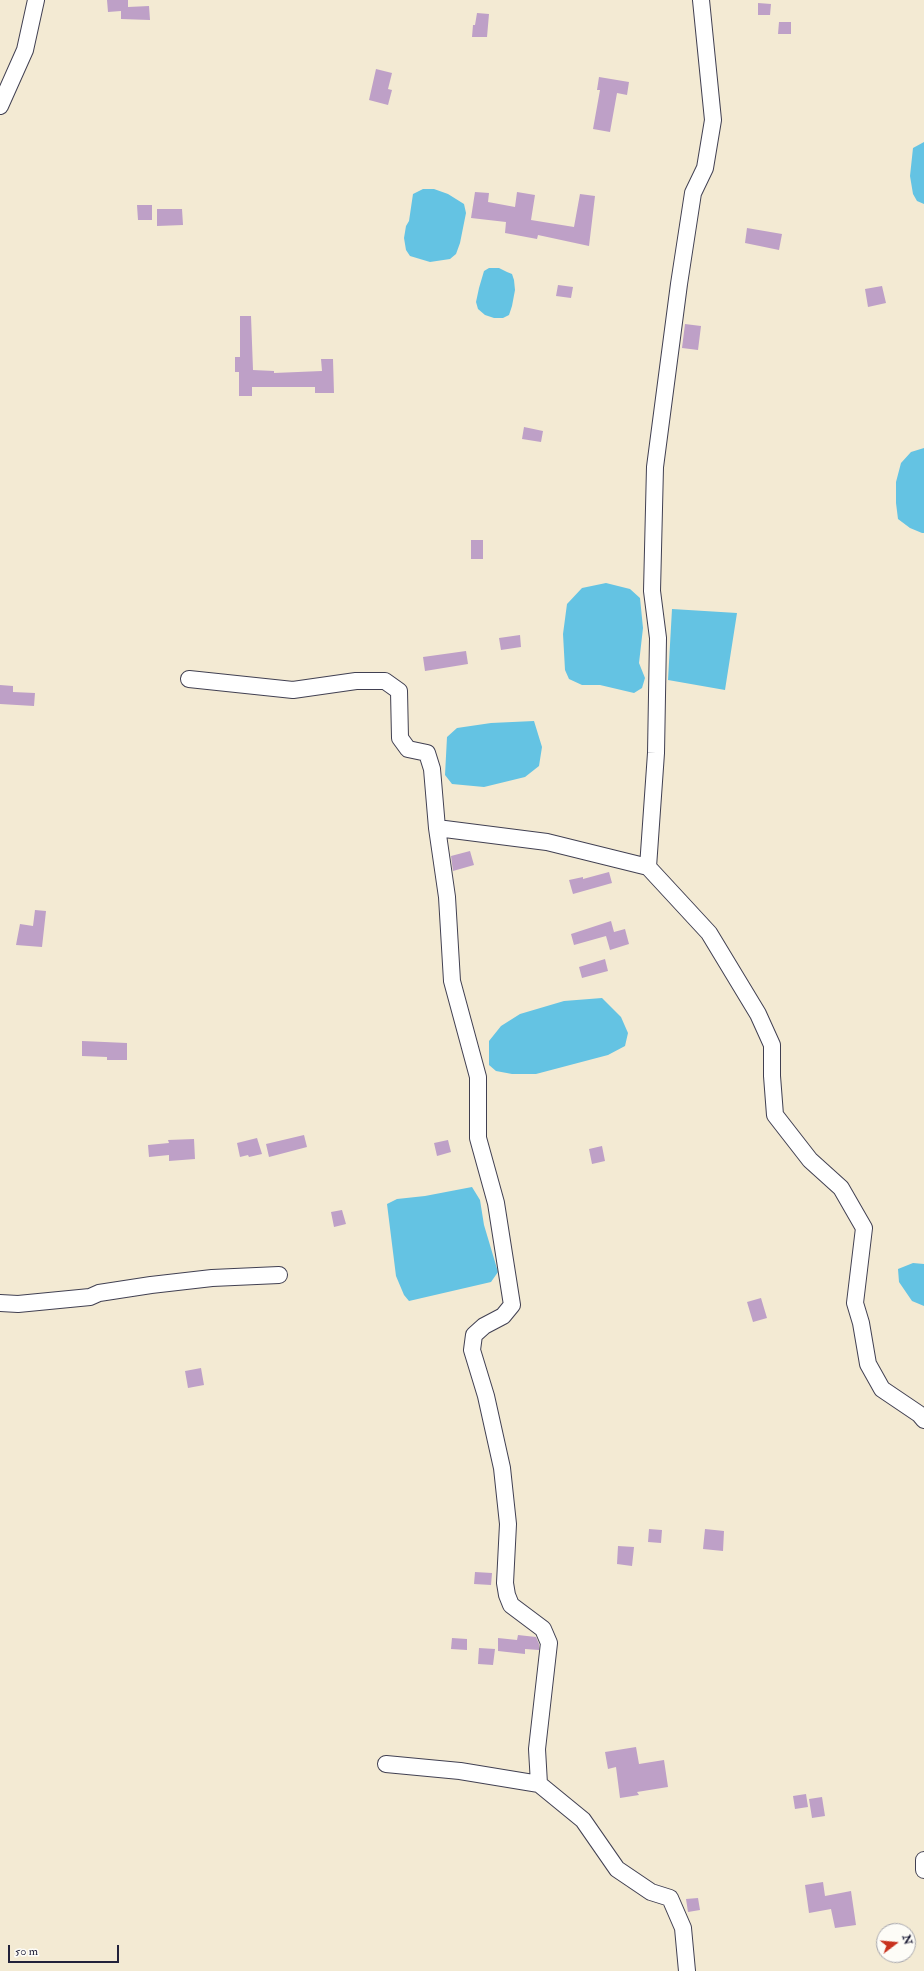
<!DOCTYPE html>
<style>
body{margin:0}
#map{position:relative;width:924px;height:1971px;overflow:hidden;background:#f3ead3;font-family:"IM FELL Double Pica",serif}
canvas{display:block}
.north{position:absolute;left:876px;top:1923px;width:40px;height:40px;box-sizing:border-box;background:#fdfcf7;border:1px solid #a5a5ac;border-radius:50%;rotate:74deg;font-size:11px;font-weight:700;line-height:16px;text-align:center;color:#22223b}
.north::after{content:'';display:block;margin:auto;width:14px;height:18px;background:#c8321e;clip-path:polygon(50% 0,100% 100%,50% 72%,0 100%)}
.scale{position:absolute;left:8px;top:1945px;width:111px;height:18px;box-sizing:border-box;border:2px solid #22223b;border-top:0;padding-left:5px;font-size:12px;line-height:14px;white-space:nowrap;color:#22223b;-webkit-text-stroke:3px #fdfcf7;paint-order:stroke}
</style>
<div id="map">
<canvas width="924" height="1971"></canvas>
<div class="north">N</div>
<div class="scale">50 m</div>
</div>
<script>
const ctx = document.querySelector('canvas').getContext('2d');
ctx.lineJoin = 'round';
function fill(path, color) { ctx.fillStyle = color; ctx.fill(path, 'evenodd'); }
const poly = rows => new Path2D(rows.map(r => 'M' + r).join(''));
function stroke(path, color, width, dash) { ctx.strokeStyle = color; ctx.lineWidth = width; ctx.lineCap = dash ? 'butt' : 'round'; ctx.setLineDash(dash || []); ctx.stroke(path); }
const water = poly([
 [924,142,924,204,917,201,913,194,910,176,913,148],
 [423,189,434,189,448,194,464,204,466,213,460,243,456,254,450,259,430,262,410,256,406,250,404,238,406,226,409,221,413,194],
 [489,268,499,268,507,272,512,274,514,280,515,290,512,306,509,315,503,318,494,318,485,315,478,309,476,302,479,288,484,271],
 [924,448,924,533,922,533,910,528,898,519,896,503,896,482,901,463,911,452],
 [606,583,630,589,640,598,643,628,639,663,645,678,642,688,634,693,600,685,582,685,569,679,565,670,563,634,567,604,582,588],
 [672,609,737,613,725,690,668,680],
 [534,721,542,747,539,766,525,777,484,787,452,784,445,775,447,737,457,728,491,723],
 [602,998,621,1017,628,1033,625,1046,608,1055,536,1074,512,1074,496,1071,489,1065,489,1041,501,1026,520,1014,564,1001],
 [472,1187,480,1200,484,1225,498,1272,491,1282,409,1301,404,1295,396,1276,387,1204,397,1199,425,1196],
 [913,1263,924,1264,924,1306,912,1301,899,1282,898,1269]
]);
const building = poly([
 [107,0,128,0,128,7,149,6,150,20,121,19,121,11,108,12],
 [758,3,771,4,770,15,758,15],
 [477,13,489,14,487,37,472,37,473,25,475,25],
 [779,22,791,22,791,34,778,34],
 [376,69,392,73,388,89,392,90,388,105,369,100],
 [599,77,629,82,627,95,617,93,610,132,593,129,600,90,597,90],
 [475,192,489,193,488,202,515,207,517,192,535,195,531,220,574,227,580,194,595,196,589,246,538,235,537,239,505,233,506,222,471,218],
 [137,205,152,205,152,220,138,220],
 [157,209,182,209,183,225,157,226],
 [747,228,782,234,779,250,745,243],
 [558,285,573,287,571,298,556,296],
 [882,286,886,303,868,307,865,289],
 [240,316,251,316,253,370,274,371,274,373,322,371,321,359,333,359,334,393,315,393,315,387,252,387,252,396,239,396,239,372,235,372,235,357,240,357],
 [685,324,701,326,698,350,682,348],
 [524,427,543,431,541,442,522,439],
 [471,540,483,540,483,559,471,559],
 [520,635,521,647,501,650,499,638],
 [466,651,468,664,425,671,423,657],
 [0,685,13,686,13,692,35,693,34,706,0,704],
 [470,851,474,865,453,871,451,856],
 [609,872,612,883,573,894,569,880,583,877,583,879],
 [35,910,46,911,42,947,16,945,20,924,33,926],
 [611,921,614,932,625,929,629,944,610,950,606,936,574,945,571,934],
 [605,959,608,971,582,978,579,967],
 [82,1041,127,1043,127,1060,107,1060,107,1057,82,1056],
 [304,1135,307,1147,269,1157,266,1144],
 [257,1138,262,1154,249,1157,248,1155,240,1157,237,1143],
 [194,1139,195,1159,169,1161,169,1155,149,1157,148,1145,169,1143,168,1140],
 [448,1140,451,1152,437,1156,434,1143],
 [602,1146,605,1161,592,1164,589,1149],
 [342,1210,346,1224,334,1227,331,1212],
 [761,1298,767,1318,753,1322,747,1302],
 [201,1368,204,1385,188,1388,185,1371],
 [649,1529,662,1530,661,1543,648,1542],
 [705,1529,724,1531,723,1551,703,1549],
 [618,1546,634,1547,632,1566,617,1564],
 [475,1572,492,1573,491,1585,474,1584],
 [518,1635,536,1637,539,1644,539,1650,525,1649,525,1654,498,1651,498,1638,517,1640],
 [452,1638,467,1639,467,1650,451,1649],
 [479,1648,495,1649,493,1665,478,1664],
 [636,1747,639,1764,664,1760,668,1787,637,1792,639,1795,620,1798,616,1767,608,1769,605,1752],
 [806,1794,808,1807,795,1809,793,1796],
 [822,1797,825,1816,812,1818,809,1799],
 [823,1882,825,1896,851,1891,856,1925,835,1928,831,1909,809,1913,805,1885],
 [698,1898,700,1910,688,1912,686,1899]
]);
const minor = poly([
 [0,106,25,50,36,0],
 [189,679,293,690,356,681,385,681,399,691,400,738,408,749,427,753,432,769,437,828,447,897,452,981,478,1077,478,1138,496,1203,512,1305,503,1316,484,1326,474,1335,472,1350,486,1396,502,1468,508,1524,505,1583,507,1595,511,1605,543,1629,549,1643,537,1749,539,1784],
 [437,828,547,842,648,867,709,933,758,1014,772,1045,772,1076,775,1115,810,1160,841,1188,864,1228,855,1303,861,1323,868,1364,882,1389,919,1414,924,1420],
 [648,867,656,753,658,638,652,591,655,467,679,284,693,193,705,168,713,120,701,0],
 [0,1303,18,1304,90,1297,99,1293,151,1285,212,1278,279,1275],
 [386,1764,460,1771,539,1784,583,1820,617,1869,651,1892,670,1898,683,1928,687,1971],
 [924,1860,924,1870]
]);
fill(water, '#64c3e3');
fill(building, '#bea0c7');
stroke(minor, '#414052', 18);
stroke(minor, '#fff', 16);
</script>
